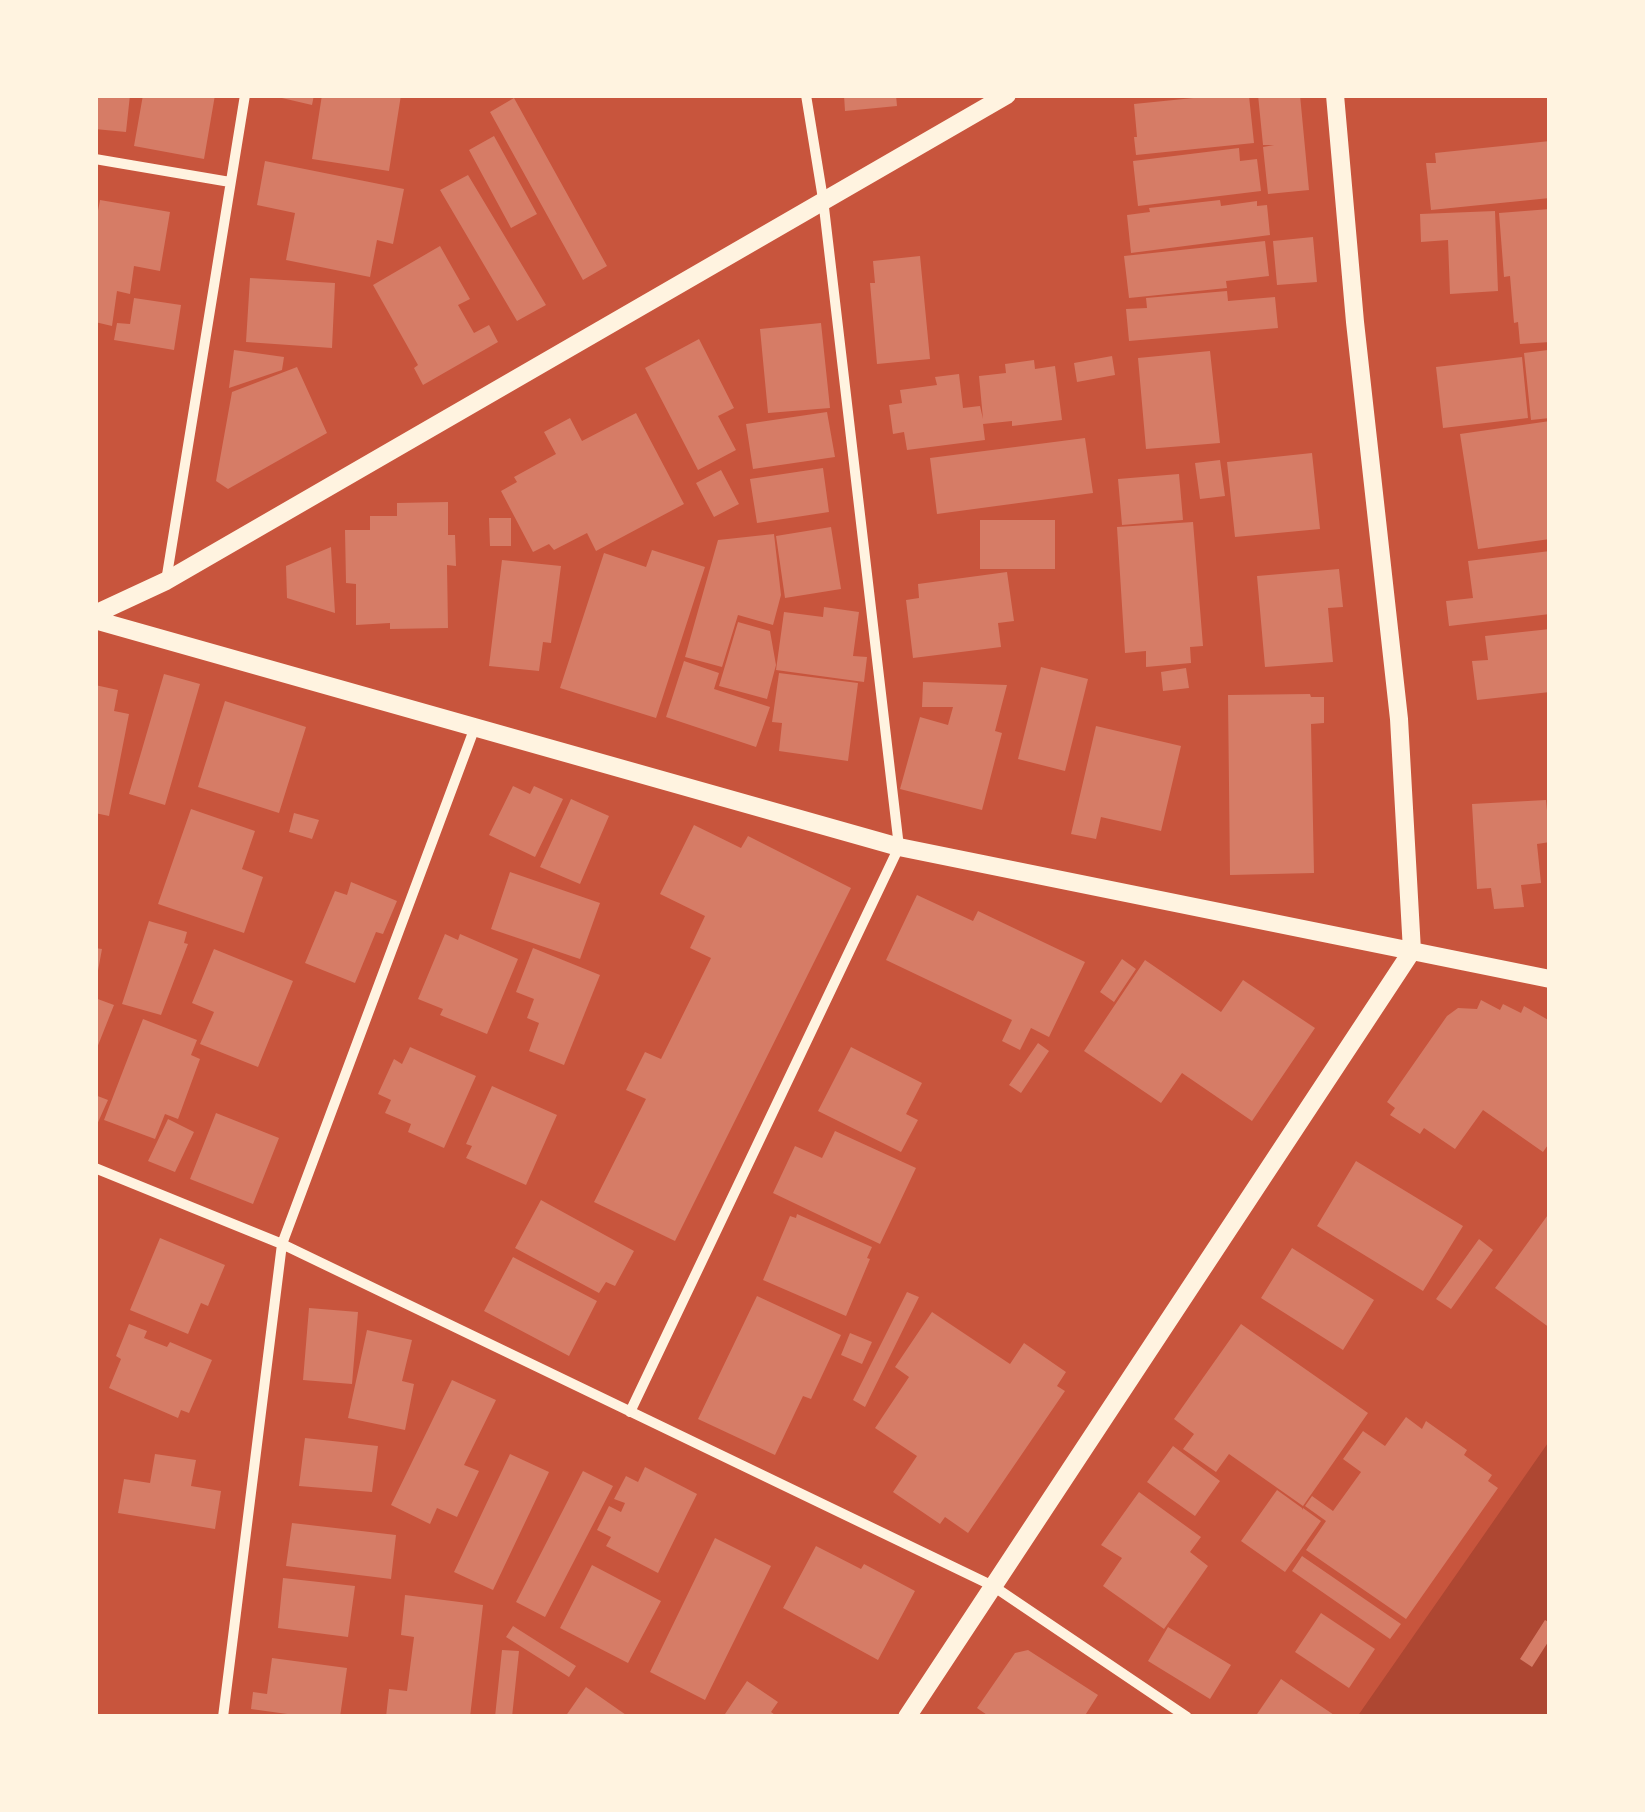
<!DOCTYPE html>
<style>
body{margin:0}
#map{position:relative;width:1645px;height:1812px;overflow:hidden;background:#c8553d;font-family:Raleway,sans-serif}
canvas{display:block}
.frame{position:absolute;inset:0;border:98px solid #fff3e0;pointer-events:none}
</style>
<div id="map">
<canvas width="1645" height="1812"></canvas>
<div class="frame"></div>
</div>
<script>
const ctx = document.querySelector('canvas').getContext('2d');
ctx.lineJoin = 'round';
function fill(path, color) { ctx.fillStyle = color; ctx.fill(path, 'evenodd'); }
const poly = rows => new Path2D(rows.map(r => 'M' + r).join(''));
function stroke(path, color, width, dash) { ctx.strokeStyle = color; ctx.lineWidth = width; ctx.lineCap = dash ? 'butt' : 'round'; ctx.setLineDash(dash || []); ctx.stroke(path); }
const green = poly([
 [1550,1440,1550,1717,1524,1714,1522,1717,1357,1717]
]);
const building = poly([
 [95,95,130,95,126,132,95,129],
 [143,95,215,95,204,159,134,146],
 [269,95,314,95,312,105],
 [322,95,401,95,389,171,312,159],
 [844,95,896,95,897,106,845,111],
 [1223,95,1249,96,1254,143,1136,155,1134,137,1137,137,1134,104],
 [1258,95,1300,95,1309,190,1268,194,1263,147,1274,145,1263,145],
 [514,98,607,266,583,280,490,112],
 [494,136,537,214,511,228,469,150],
 [1550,141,1550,198,1431,210,1426,163,1436,163,1435,153],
 [1239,148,1240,161,1257,159,1261,191,1138,206,1133,161],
 [265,161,404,189,393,244,377,240,370,277,286,260,295,213,257,205],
 [468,175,546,305,517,321,440,190],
 [100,200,170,212,160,271,134,266,130,294,117,291,112,326,95,322,95,227],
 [1220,200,1221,206,1257,201,1257,206,1267,205,1270,235,1131,253,1127,215,1150,212,1149,208],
 [1550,209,1550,342,1520,344,1518,322,1514,323,1510,276,1504,277,1499,213],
 [1495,211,1498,291,1450,294,1448,240,1421,242,1420,214],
 [1313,237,1317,282,1277,285,1273,241],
 [1265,241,1269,276,1226,281,1227,288,1129,298,1124,256],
 [440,246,470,299,458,305,474,333,489,325,498,342,423,385,414,368,418,365,373,285],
 [920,256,930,359,877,364,870,283,875,283,873,261],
 [250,278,335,283,332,348,246,342],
 [1227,291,1228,301,1275,297,1278,328,1129,341,1126,309,1147,308,1146,298],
 [134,298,181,305,174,350,114,340,117,323,130,324],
 [821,323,830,408,768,413,760,329],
 [699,339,734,408,718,416,736,450,698,470,645,368],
 [234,350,284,357,282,370,229,388],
 [1548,350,1550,418,1531,420,1524,353],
 [1210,351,1220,443,1146,449,1138,358],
 [1112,356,1115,375,1077,382,1074,363],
 [1522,357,1528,418,1443,428,1436,367],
 [1034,360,1035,369,1055,366,1062,420,1012,426,1012,421,983,424,985,440,907,450,904,432,893,434,889,405,902,403,900,390,937,385,935,377,959,374,963,408,980,406,983,419,979,376,1006,373,1005,364],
 [297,367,327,433,228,489,216,481,232,392],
 [827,412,835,457,753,469,746,424],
 [636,413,684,504,596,551,587,533,554,550,549,544,533,552,501,491,517,482,514,477,556,454,544,432,570,418,582,441],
 [1550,421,1550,539,1478,549,1460,434],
 [1085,438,1093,493,937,514,930,458],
 [1312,453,1320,529,1235,537,1227,462],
 [1220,460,1225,496,1200,499,1195,463],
 [823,468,829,512,757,523,750,479],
 [721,470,739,504,714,517,696,483],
 [1179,474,1183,520,1122,525,1118,479],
 [448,502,448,535,455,535,456,566,447,565,448,628,390,629,390,623,356,625,356,584,346,583,345,530,370,530,370,516,397,516,397,503],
 [489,518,511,518,511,546,490,546],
 [980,520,1055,520,1055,569,980,569],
 [1193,522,1203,646,1190,647,1191,663,1146,667,1146,651,1125,653,1117,527],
 [831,527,841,589,785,598,776,536],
 [774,534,781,595,773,625,738,615,722,667,685,657,718,540],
 [331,547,335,613,287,598,286,566],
 [652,550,705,567,656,718,560,688,604,553,646,567],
 [1550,551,1550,614,1449,626,1446,601,1473,598,1468,561],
 [502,560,561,566,551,643,543,642,539,671,489,666],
 [1339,569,1343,607,1328,608,1333,662,1265,667,1257,576],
 [1007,572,1014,621,998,623,1001,647,913,658,906,600,919,598,918,584],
 [824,607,859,612,853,656,867,657,864,682,776,670,784,612,823,617],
 [738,622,770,631,776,665,767,699,719,686],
 [1550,629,1550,692,1477,700,1472,661,1488,660,1485,636],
 [684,661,719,673,714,689,770,707,756,747,666,717],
 [1041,667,1088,679,1065,771,1018,759],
 [1186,668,1189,688,1163,691,1161,672],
 [779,673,858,683,848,761,779,751,782,723,772,722],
 [164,674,200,684,165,805,129,794],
 [923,682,1007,685,995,731,1002,733,982,810,900,789,920,717,948,725,953,707,922,707],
 [95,685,118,690,114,711,129,714,109,816,95,813],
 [1310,694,1311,697,1324,697,1324,723,1311,724,1314,873,1230,875,1228,695],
 [225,701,306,727,279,813,198,787],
 [1096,726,1181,746,1161,831,1101,817,1096,839,1071,834],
 [513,786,530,794,534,786,563,799,535,857,489,835],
 [571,799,609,816,580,884,540,867],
 [1546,800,1550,842,1537,844,1541,883,1521,885,1524,907,1494,909,1491,888,1477,889,1472,804],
 [191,809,255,831,242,869,263,877,244,933,158,904],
 [294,813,319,820,312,839,289,832],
 [694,825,741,848,748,836,851,888,675,1241,594,1202,646,1099,626,1090,645,1052,661,1059,711,958,690,948,705,916,660,894],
 [510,872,600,903,580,959,491,929],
 [351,882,397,901,383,934,376,932,355,983,305,963,335,891,347,895],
 [917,895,973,921,978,911,1085,962,1049,1037,1031,1028,1020,1050,1002,1041,1012,1020,886,960],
 [149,921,187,932,184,943,188,944,161,1015,122,1004],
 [445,934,458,940,460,934,518,959,487,1034,440,1015,443,1009,418,999],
 [95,948,102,949,97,976,95,976],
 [533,948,600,975,564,1065,529,1051,539,1023,527,1018,534,999,516,992],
 [214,949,293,981,258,1067,200,1044,214,1012,192,1003],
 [1122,959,1136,969,1114,1002,1100,992],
 [1145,960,1221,1012,1243,980,1315,1028,1252,1121,1182,1073,1161,1103,1084,1051],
 [95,998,114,1005,95,1053],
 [1481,1000,1500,1010,1503,1004,1521,1013,1524,1006,1550,1021,1550,1142,1543,1152,1483,1110,1455,1149,1424,1128,1420,1134,1390,1115,1395,1108,1387,1102,1447,1016,1458,1008,1477,1009],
 [143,1019,197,1040,191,1055,200,1059,178,1119,165,1114,155,1139,104,1120],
 [1038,1043,1049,1051,1021,1093,1009,1085],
 [410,1047,476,1076,444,1148,408,1132,411,1124,385,1113,391,1100,378,1094,394,1059,402,1064],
 [851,1047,922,1083,906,1114,918,1120,901,1152,818,1111],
 [492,1086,557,1115,526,1185,466,1158,472,1146,466,1144],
 [95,1095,108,1100,95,1129],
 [216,1113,279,1138,253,1204,190,1179],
 [168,1119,194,1132,175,1172,148,1161],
 [835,1131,916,1168,880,1244,773,1193,795,1146,822,1158],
 [1356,1161,1463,1226,1423,1291,1317,1226],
 [541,1200,634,1251,615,1286,606,1282,599,1293,515,1248],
 [1550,1212,1550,1328,1495,1288],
 [797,1214,872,1247,867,1258,870,1259,846,1316,763,1280,790,1216,796,1218],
 [160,1238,225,1265,208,1306,201,1303,188,1334,130,1310],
 [1479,1239,1493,1250,1451,1309,1436,1299],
 [1292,1248,1374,1300,1343,1350,1261,1298],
 [513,1257,597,1301,569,1356,484,1311],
 [907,1292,919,1297,865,1407,853,1400],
 [757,1296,841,1335,811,1399,803,1396,775,1455,698,1419],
 [309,1308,358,1312,352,1384,303,1380],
 [932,1312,1010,1364,1024,1343,1066,1372,1057,1386,1065,1391,968,1533,945,1517,940,1524,893,1492,917,1456,875,1428,909,1377,895,1367],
 [129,1324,147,1331,144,1338,167,1347,170,1342,212,1360,189,1413,181,1410,178,1418,109,1388,121,1359,116,1356],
 [1241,1324,1368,1413,1303,1506,1229,1454,1216,1472,1183,1449,1194,1434,1174,1419],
 [367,1330,412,1340,402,1381,414,1384,405,1430,348,1418],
 [850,1333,872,1342,862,1364,841,1355],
 [452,1380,496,1400,464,1465,479,1471,457,1517,437,1508,430,1524,391,1505],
 [1406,1417,1422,1429,1426,1421,1467,1450,1464,1455,1492,1475,1488,1481,1498,1488,1406,1619,1306,1550,1326,1521,1305,1506,1312,1496,1333,1511,1361,1472,1343,1459,1363,1431,1385,1446],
 [305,1438,378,1446,372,1492,299,1486],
 [1173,1446,1220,1481,1195,1516,1147,1482],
 [155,1454,196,1460,191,1486,221,1491,215,1529,118,1513,124,1479,150,1483],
 [510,1454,549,1472,493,1590,454,1572],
 [645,1467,697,1494,658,1573,606,1546,611,1537,597,1530,609,1506,621,1512,625,1503,614,1499,626,1476,638,1482],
 [583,1471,613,1486,545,1617,516,1602],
 [1277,1490,1302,1508,1302,1510,1303,1508,1321,1521,1285,1572,1241,1541],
 [1139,1492,1201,1537,1190,1552,1208,1566,1164,1629,1103,1586,1122,1558,1101,1545],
 [292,1523,396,1535,391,1579,286,1566],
 [715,1538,771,1566,705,1700,650,1672],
 [816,1546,861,1569,864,1564,915,1591,878,1660,783,1608],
 [1302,1556,1401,1624,1390,1639,1292,1571],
 [592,1565,661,1601,628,1663,560,1628],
 [283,1578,355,1586,348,1637,278,1628],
 [405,1595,483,1605,470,1717,386,1717,389,1689,407,1691,414,1637,401,1635],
 [1321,1613,1375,1649,1349,1688,1295,1652],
 [1545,1620,1550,1623,1550,1639,1532,1667,1520,1659],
 [513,1626,576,1666,569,1677,506,1637],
 [1168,1627,1231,1665,1210,1699,1148,1661],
 [502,1650,519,1651,512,1717,495,1717],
 [1028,1650,1098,1695,1084,1717,990,1717,977,1708,1015,1653],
 [272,1658,347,1668,340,1717,309,1717,251,1709,253,1692,267,1694],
 [1281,1679,1337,1717,1255,1717],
 [747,1681,778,1702,771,1712,778,1717,723,1717],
 [586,1687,629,1717,565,1717]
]);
const minor = poly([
 [95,159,230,182],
 [166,581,245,95],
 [95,1168,282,1244,993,1586,1187,1717],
 [630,1412,899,847,823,199,806,95],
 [223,1717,282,1244,475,727]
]);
const tertiary = poly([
 [95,614,166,581,1007,95],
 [95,620,899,847,1550,979],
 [907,1717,1412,951,1399,719,1355,322,1335,95]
]);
fill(green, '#ae4732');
fill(building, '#d67c66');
stroke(minor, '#fff3e0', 10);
stroke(tertiary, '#fff3e0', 18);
</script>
